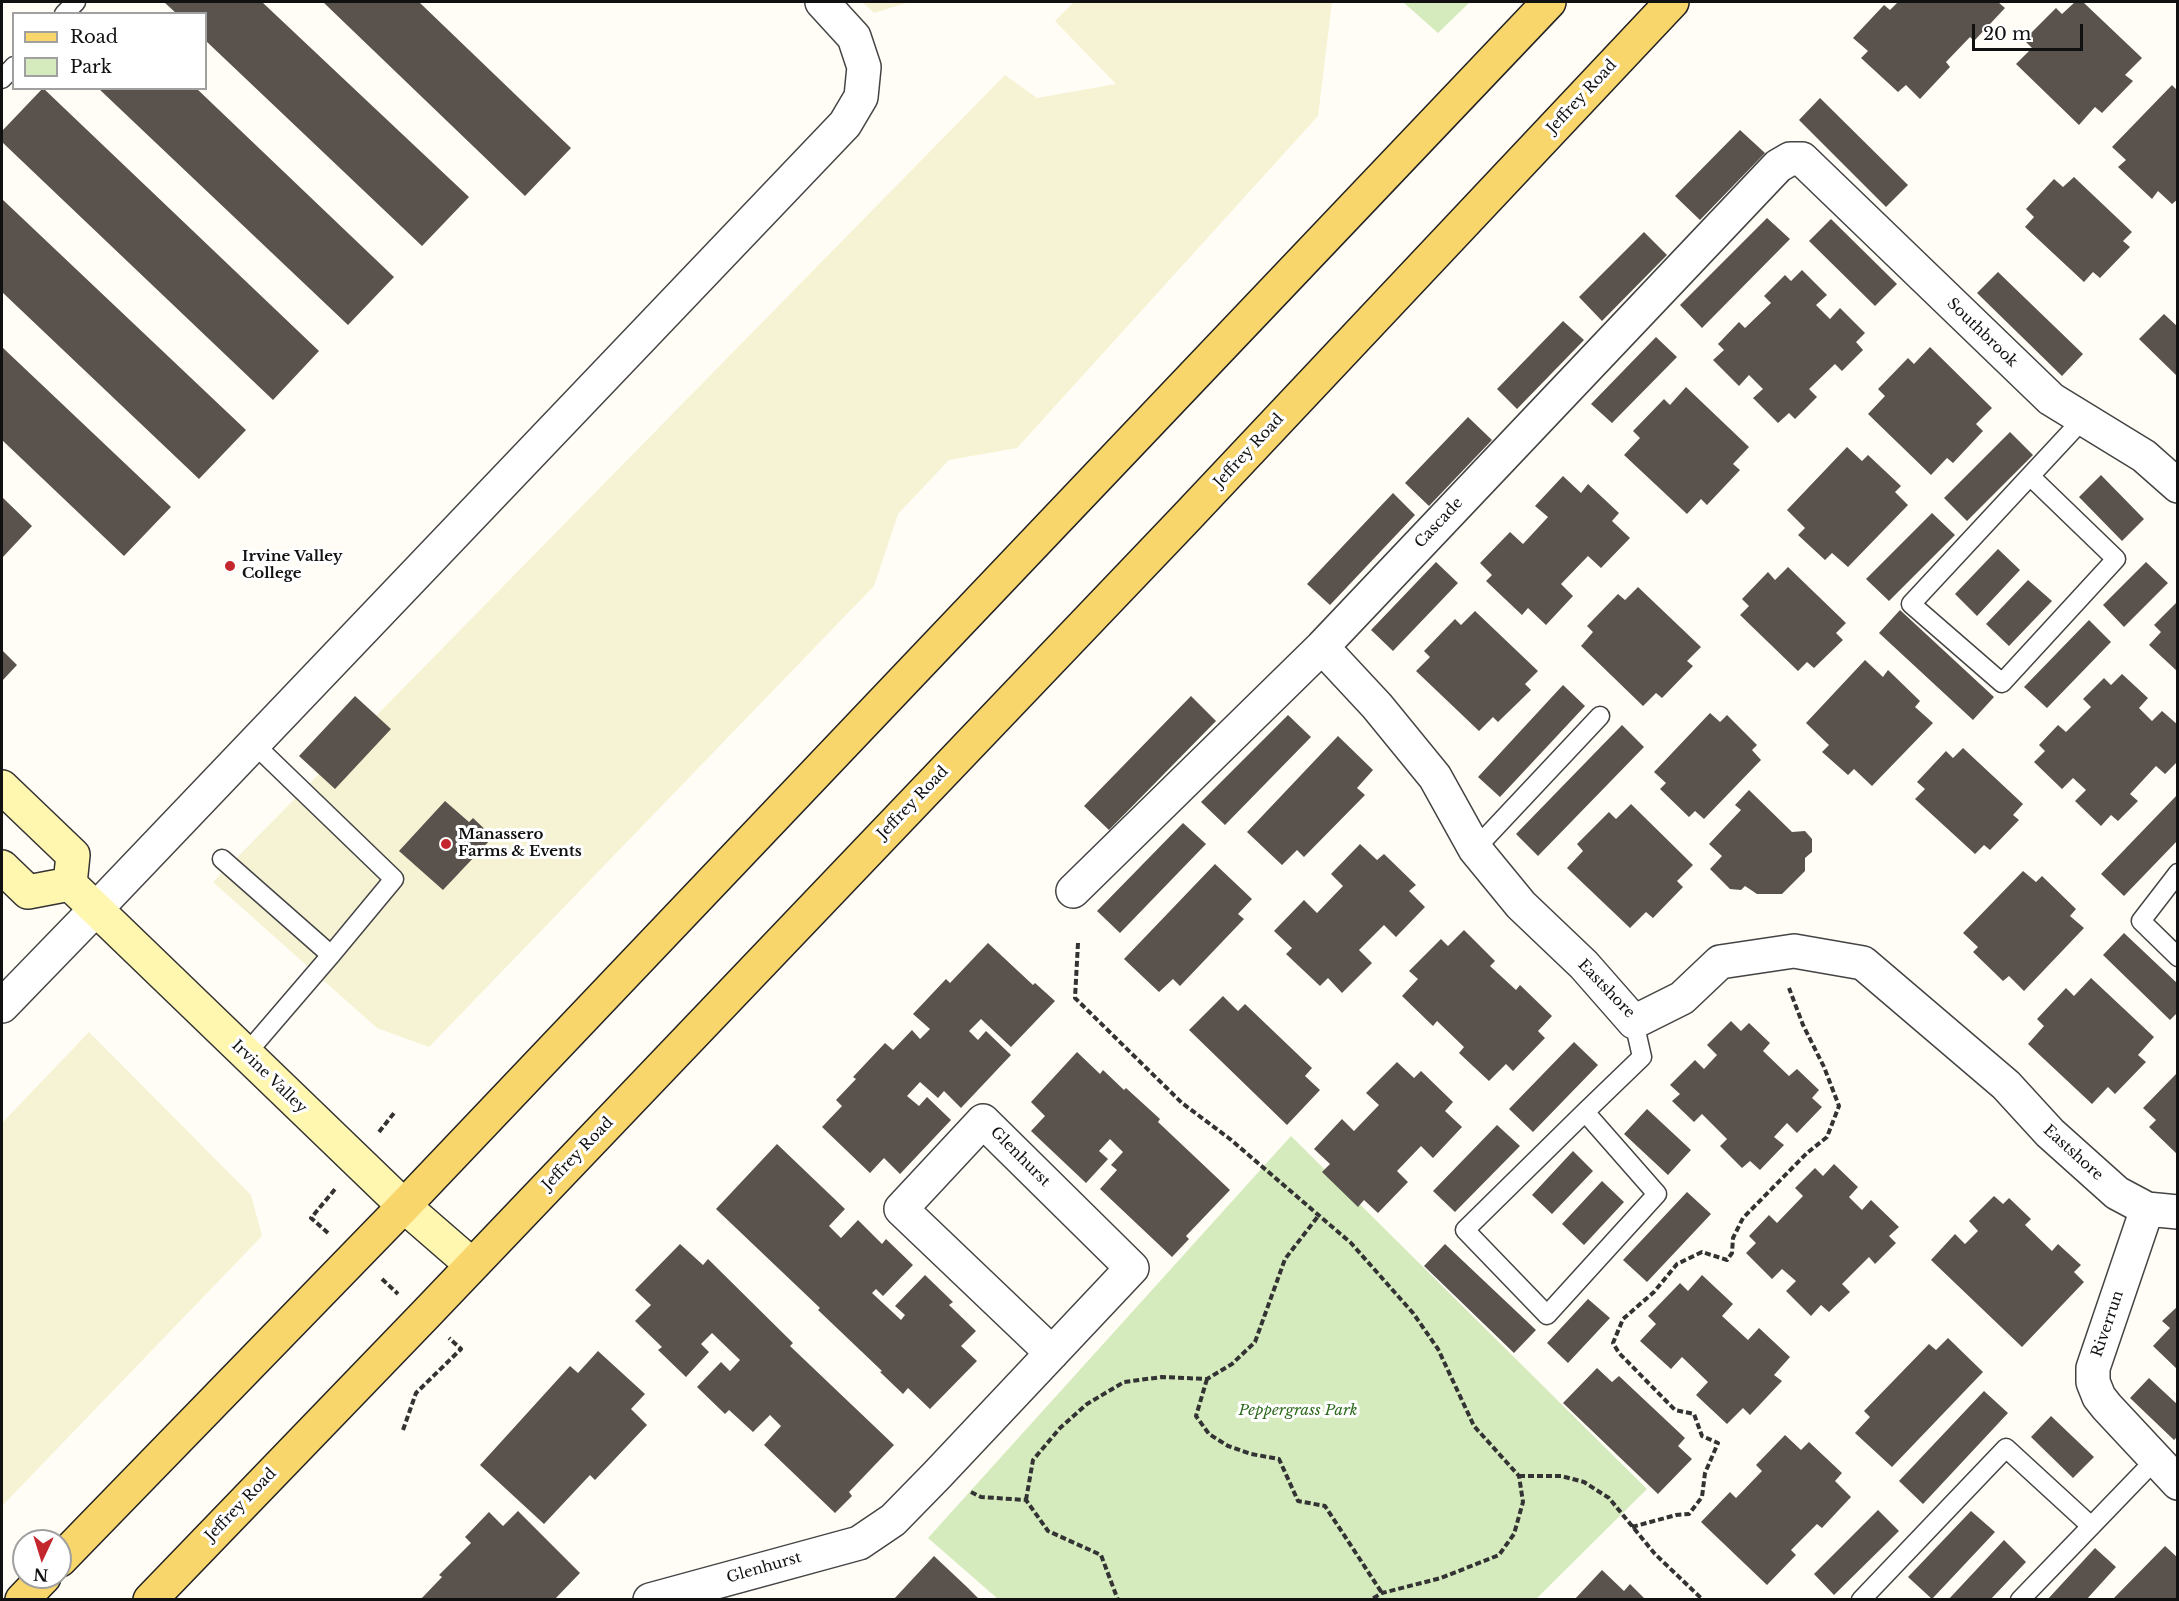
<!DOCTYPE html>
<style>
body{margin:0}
#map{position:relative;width:2179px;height:1601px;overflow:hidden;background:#fffdf5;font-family:"Libre Baskerville",serif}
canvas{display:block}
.frame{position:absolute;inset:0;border:3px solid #111;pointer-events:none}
.legend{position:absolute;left:12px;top:12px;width:195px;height:78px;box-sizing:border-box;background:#fff;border:2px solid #a0a0a0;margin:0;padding:8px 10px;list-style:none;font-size:18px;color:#111}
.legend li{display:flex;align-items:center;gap:12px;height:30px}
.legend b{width:30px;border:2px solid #a0a0a0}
.north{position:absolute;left:12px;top:1529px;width:60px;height:60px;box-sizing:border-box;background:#fff;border:2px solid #a0a0a0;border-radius:50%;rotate:184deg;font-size:16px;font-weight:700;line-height:24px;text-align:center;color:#111}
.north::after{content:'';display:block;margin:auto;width:21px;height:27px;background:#c4262e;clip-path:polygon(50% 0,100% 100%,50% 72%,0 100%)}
.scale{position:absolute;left:1972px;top:24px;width:111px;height:27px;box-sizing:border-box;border:3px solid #111;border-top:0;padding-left:8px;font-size:18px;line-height:21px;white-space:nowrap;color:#111;-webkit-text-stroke:4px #fff;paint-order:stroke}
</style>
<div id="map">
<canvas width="2179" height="1601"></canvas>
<div class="frame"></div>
<ul class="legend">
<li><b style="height:8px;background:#f9d66b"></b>Road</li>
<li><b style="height:16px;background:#d5ebbd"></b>Park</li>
</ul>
<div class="north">N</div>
<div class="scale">20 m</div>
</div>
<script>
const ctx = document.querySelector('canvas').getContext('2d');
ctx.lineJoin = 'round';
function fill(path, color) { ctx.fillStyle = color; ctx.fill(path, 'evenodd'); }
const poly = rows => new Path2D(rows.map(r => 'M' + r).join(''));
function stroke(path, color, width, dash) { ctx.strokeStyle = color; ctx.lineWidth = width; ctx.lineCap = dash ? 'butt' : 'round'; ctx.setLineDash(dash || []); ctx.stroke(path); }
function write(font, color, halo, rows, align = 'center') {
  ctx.font = font + ' "Libre Baskerville",serif'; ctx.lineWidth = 6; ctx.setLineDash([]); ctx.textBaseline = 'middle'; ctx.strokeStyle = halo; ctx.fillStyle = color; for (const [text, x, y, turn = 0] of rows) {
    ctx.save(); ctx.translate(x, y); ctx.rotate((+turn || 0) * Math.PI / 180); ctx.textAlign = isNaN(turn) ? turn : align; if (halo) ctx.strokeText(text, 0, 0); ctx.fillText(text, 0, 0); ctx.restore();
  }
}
const farmland = poly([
 [862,2,910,2,874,13],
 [1074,2,1332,2,1318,116,1017,448,949,460,898,514,874,586,429,1047,377,1028,213,882,1005,75,1037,98,1116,84,1055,21],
 [89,1032,251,1195,262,1236,2,1506,2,1123]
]);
const green = poly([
 [1403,2,1470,2,1438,33],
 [1291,1136,1647,1489,1536,1599,998,1599,928,1538]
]);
const building = poly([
 [164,2,262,2,469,197,422,246,206,41,206,14,177,14],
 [323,2,419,2,571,148,525,196],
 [1898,2,1998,2,2005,8,1974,41,1970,37,1946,62,1950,67,1920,99,1906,85,1898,92,1861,58,1868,51,1853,38,1884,5,1890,10],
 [2075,2,2083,2,2142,58,2125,75,2133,81,2102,113,2095,107,2079,125,2016,64,2032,48,2024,40,2056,8,2062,14],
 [2172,85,2178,91,2178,199,2172,204,2158,191,2152,199,2118,167,2126,160,2112,147],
 [43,88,319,351,273,400,2,142,2,131],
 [98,88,196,88,394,277,348,325],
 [1820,98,1908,185,1886,207,1799,120],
 [1740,130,1765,153,1700,220,1675,196],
 [2074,177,2132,232,2123,241,2130,247,2100,278,2093,272,2084,282,2025,227,2034,217,2026,209,2054,179,2063,187],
 [2,199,246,430,199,479,2,292],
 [1767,218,1790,239,1702,328,1680,305],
 [1831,219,1897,284,1875,306,1809,241],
 [1644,232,1667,255,1602,321,1579,297],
 [1802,270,1827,295,1816,305,1830,319,1840,308,1865,333,1856,342,1863,350,1842,371,1835,364,1809,389,1817,397,1795,419,1789,413,1778,423,1753,398,1763,389,1749,375,1739,386,1713,360,1724,350,1718,344,1739,322,1745,328,1771,303,1764,296,1785,275,1791,281],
 [1998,272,2083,354,2062,376,1977,293],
 [2164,314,2178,327,2178,377,2139,339],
 [1563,321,1584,340,1517,409,1497,389],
 [1656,337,1677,357,1612,423,1591,404],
 [2,347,171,507,124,556,2,440],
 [1930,347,1992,408,1976,424,1983,431,1953,463,1947,458,1931,475,1868,414,1885,396,1878,389,1908,358,1914,364],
 [1686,387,1749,447,1733,464,1740,470,1707,505,1701,499,1687,514,1624,455,1640,438,1633,431,1664,399,1670,405],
 [1468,417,1492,440,1429,506,1405,483],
 [2010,432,2033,455,1967,521,1944,498],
 [1847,447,1862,461,1868,455,1901,486,1895,492,1908,505,1848,567,1832,553,1825,560,1798,535,1805,528,1787,510],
 [2101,475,2144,519,2122,541,2079,497],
 [1563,476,1581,493,1588,484,1619,513,1612,521,1630,538,1601,568,1588,556,1561,584,1573,596,1546,625,1528,608,1522,615,1486,581,1492,575,1480,563,1510,532,1523,544,1548,517,1535,506],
 [1393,493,1415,515,1330,605,1307,584],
 [2,497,32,526,2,558],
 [1932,513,1955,535,1889,601,1866,579],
 [1998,549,2020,570,1977,616,1955,594],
 [1436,562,1458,583,1393,651,1371,630],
 [2146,562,2168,583,2124,627,2103,605],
 [1788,567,1846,623,1836,633,1843,640,1814,668,1807,662,1798,671,1740,615,1749,606,1742,599,1768,572,1775,580],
 [2028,580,2052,601,2009,646,1986,624],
 [1638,587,1701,647,1687,661,1693,666,1662,698,1656,693,1643,706,1581,646,1593,632,1587,626,1618,594,1625,600],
 [2178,601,2178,672,2149,645,2161,632,2154,625],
 [1900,610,1994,697,1973,720,1879,633],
 [1475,611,1538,671,1525,684,1531,690,1498,722,1493,717,1479,731,1416,671,1430,657,1424,651,1455,619,1461,625],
 [2089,620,2111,642,2047,708,2024,687],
 [2,650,17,665,2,681],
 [1865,660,1883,677,1888,670,1920,701,1915,707,1933,723,1872,786,1854,769,1848,775,1822,752,1829,745,1806,723],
 [2122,674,2148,698,2139,708,2152,721,2162,711,2178,725,2178,761,2165,774,2156,766,2130,794,2138,801,2118,821,2111,815,2101,826,2075,801,2086,790,2073,778,2062,789,2034,762,2045,751,2039,745,2058,725,2066,732,2091,707,2083,699,2104,678,2111,685],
 [1563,685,1585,706,1500,797,1478,777],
 [355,696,391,729,335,789,299,756],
 [1191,696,1216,721,1109,830,1084,806],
 [1710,713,1720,722,1727,715,1757,745,1752,750,1761,760,1704,819,1695,811,1689,817,1660,789,1666,783,1654,772],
 [1288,715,1311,737,1225,825,1201,802],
 [1622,725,1644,747,1538,856,1516,834],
 [1338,736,1373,770,1357,788,1365,795,1304,857,1297,850,1282,865,1247,832],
 [1963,748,2023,804,2013,815,2019,820,1990,850,1984,845,1975,854,1915,799,1925,789,1917,782,1946,751,1953,758],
 [1749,790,1792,832,1805,831,1812,839,1812,852,1805,858,1805,871,1782,894,1757,894,1745,886,1741,890,1730,889,1710,869,1722,856,1709,844,1741,810,1735,805],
 [2178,794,2178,840,2124,896,2101,874],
 [445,801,469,822,473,818,493,837,443,890,399,851],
 [1631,804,1693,865,1677,881,1683,887,1653,918,1646,912,1630,928,1567,868,1583,851,1577,844,1609,812,1616,819],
 [1183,823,1206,844,1120,933,1097,911],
 [1360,844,1377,860,1384,854,1416,885,1409,891,1425,907,1396,937,1384,925,1359,950,1372,963,1342,993,1328,978,1320,986,1286,954,1292,948,1274,931,1304,900,1317,913,1343,886,1331,874],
 [1215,864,1252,899,1238,914,1244,919,1180,986,1173,979,1159,992,1124,959],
 [2023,871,2036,882,2042,876,2076,909,2070,916,2084,928,2024,991,2009,976,2003,981,1973,952,1978,947,1963,933],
 [1464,930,1495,961,1490,966,1516,990,1520,985,1552,1016,1538,1031,1545,1038,1513,1071,1506,1064,1489,1081,1459,1053,1464,1047,1437,1021,1433,1026,1402,996,1418,979,1409,971,1441,939,1448,946],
 [2124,933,2178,984,2178,1012,2170,1020,2103,955],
 [988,943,1033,985,1035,983,1055,1001,1011,1047,981,1019,969,1031,978,1040,986,1031,1011,1055,961,1108,944,1091,938,1098,920,1082,907,1096,919,1106,927,1097,951,1120,900,1174,884,1158,870,1173,822,1127,842,1106,836,1100,856,1079,853,1077,885,1043,893,1050,912,1030,920,1039,930,1029,913,1014,946,979,950,983],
 [2091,978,2154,1037,2138,1055,2146,1062,2115,1094,2108,1087,2092,1104,2028,1044,2044,1026,2037,1019,2066,988,2074,996],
 [1223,996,1238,1011,1245,1004,1312,1068,1305,1076,1320,1090,1287,1125,1189,1030],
 [1731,1021,1741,1031,1749,1023,1770,1043,1763,1051,1789,1076,1797,1069,1819,1090,1812,1098,1822,1107,1797,1133,1787,1123,1774,1137,1784,1145,1760,1170,1750,1161,1742,1168,1720,1146,1727,1139,1702,1114,1694,1122,1672,1101,1680,1094,1670,1085,1695,1060,1704,1069,1717,1055,1707,1045],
 [1574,1042,1598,1065,1533,1132,1509,1109],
 [1077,1052,1100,1074,1103,1070,1124,1090,1126,1088,1160,1119,1158,1122,1230,1190,1186,1236,1189,1239,1172,1257,1100,1189,1117,1170,1111,1165,1123,1152,1110,1139,1099,1151,1108,1159,1086,1183,1031,1131,1045,1116,1031,1102],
 [1397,1062,1414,1078,1421,1071,1453,1102,1445,1111,1462,1127,1433,1158,1421,1146,1397,1171,1408,1182,1378,1213,1364,1200,1358,1207,1322,1172,1330,1164,1314,1149,1342,1119,1354,1131,1379,1105,1366,1093],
 [2178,1072,2178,1155,2149,1127,2156,1120,2143,1108],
 [1647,1109,1691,1150,1668,1175,1624,1134],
 [1497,1125,1520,1146,1455,1212,1433,1191],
 [777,1144,845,1209,829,1226,841,1238,858,1220,882,1244,886,1239,913,1265,883,1296,876,1289,872,1293,901,1320,905,1315,895,1306,925,1275,953,1302,949,1305,976,1331,961,1346,977,1361,930,1409,908,1388,903,1394,880,1372,882,1371,818,1310,820,1308,716,1209],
 [1573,1151,1593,1171,1552,1214,1532,1195],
 [1834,1164,1858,1187,1849,1197,1862,1210,1871,1200,1899,1227,1889,1236,1896,1243,1875,1264,1869,1257,1842,1284,1850,1292,1829,1312,1821,1305,1811,1316,1786,1291,1796,1281,1782,1269,1772,1279,1746,1253,1756,1243,1749,1236,1769,1215,1777,1223,1803,1196,1795,1188,1815,1168,1823,1176],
 [1602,1181,1624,1202,1584,1245,1562,1224],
 [1687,1192,1711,1214,1647,1282,1623,1260],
 [1994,1196,2003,1204,2009,1198,2031,1219,2025,1225,2052,1251,2058,1244,2081,1265,2074,1272,2084,1282,2022,1347,1931,1260,1955,1234,1965,1244,1978,1231,1969,1221],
 [680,1244,703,1265,708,1259,793,1343,790,1346,894,1445,849,1492,852,1496,835,1513,764,1445,781,1426,770,1415,753,1432,729,1410,725,1414,697,1387,721,1362,730,1371,740,1360,712,1333,701,1344,709,1352,686,1377,658,1350,662,1347,635,1321,651,1305,635,1290],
 [1445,1244,1536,1330,1514,1353,1424,1266],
 [1702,1275,1733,1304,1722,1316,1748,1340,1759,1328,1790,1357,1774,1375,1782,1381,1750,1415,1743,1408,1727,1424,1696,1395,1708,1382,1682,1357,1671,1369,1640,1341,1656,1324,1648,1316,1680,1283,1688,1291],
 [1588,1299,1610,1318,1568,1363,1547,1343],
 [2178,1306,2178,1370,2153,1346,2170,1328,2162,1321],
 [1948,1338,1983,1372,1892,1467,1855,1433,1870,1417,1864,1411,1929,1344,1936,1350],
 [598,1351,645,1394,631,1409,647,1425,595,1480,590,1475,544,1524,480,1465,570,1366,578,1373],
 [1597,1368,1612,1382,1619,1376,1685,1438,1678,1446,1692,1459,1658,1494,1563,1403],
 [2149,1378,2178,1405,2178,1436,2174,1440,2130,1398],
 [1984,1391,2008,1413,1923,1504,1899,1481],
 [2051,1416,2094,1457,2073,1478,2031,1437],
 [1785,1435,1801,1450,1809,1442,1842,1473,1835,1481,1851,1497,1822,1528,1817,1524,1791,1550,1796,1555,1767,1585,1701,1522,1730,1492,1736,1498,1762,1471,1756,1465],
 [1878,1510,1899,1531,1834,1595,1814,1574],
 [518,1511,580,1573,554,1600,420,1600,442,1577,439,1575,471,1543,465,1537,489,1512,503,1526],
 [1971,1511,1995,1532,1932,1599,1908,1577],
 [2004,1540,2026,1562,1990,1600,1948,1600],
 [2165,1546,2178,1558,2178,1600,2112,1600],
 [2095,1548,2116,1567,2086,1600,2047,1600],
 [934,1556,968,1588,980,1600,893,1600],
 [1602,1570,1624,1591,1630,1584,1646,1600,1574,1600]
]);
const path = poly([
 [1078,943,1075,998,1182,1103,1230,1139,1351,1243,1413,1313,1438,1349,1474,1426,1519,1476,1523,1502,1514,1534,1499,1555,1441,1578,1382,1593,1370,1600],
 [379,1132,394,1113],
 [328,1233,311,1218,336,1188],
 [382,1279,398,1294],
 [1207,1379,1196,1416,1209,1434,1228,1446,1251,1454,1279,1459,1298,1501,1325,1506,1382,1593],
 [403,1430,416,1393,461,1349,449,1338],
 [1519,1476,1561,1476,1584,1482,1609,1498,1655,1554,1703,1600],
 [971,1492,981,1497,1026,1500,1048,1531,1101,1555,1118,1600],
 [1026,1500,1033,1460,1060,1428,1087,1404,1124,1382,1162,1377,1207,1379,1232,1364,1255,1342,1285,1259,1319,1215],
 [1632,1527,1676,1515,1689,1514,1702,1497,1705,1473,1718,1443,1702,1436,1694,1414,1675,1410,1619,1353,1613,1343,1623,1319,1654,1292,1677,1264,1702,1252,1727,1260,1732,1253,1733,1238,1743,1218,1807,1153,1827,1137,1839,1106,1824,1067,1803,1025,1789,988]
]);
const lane = poly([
 [64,14,76,2],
 [2,79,14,66],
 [2030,476,2116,559,2002,683,1911,604,2030,476,2083,419],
 [1475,849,1600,716],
 [222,859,331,955],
 [2178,873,2141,921,2178,957],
 [246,1054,331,955,394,879,253,743],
 [1585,1112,1657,1194,1547,1315,1465,1230,1585,1112,1642,1057,1634,1022],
 [1861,1600,2006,1448,2091,1526],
 [2020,1600,2155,1460]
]);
const street = poly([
 [1322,647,1377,706,1435,777,1475,849,1521,905,1584,965,1634,1022,1682,998,1720,962,1794,951,1863,963,2006,1085,2050,1133,2117,1193,2147,1209,2178,1212],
 [1073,891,1322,647,1778,166,1790,159,1802,159,2051,399,2144,456,2178,486],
 [2,1006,96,909,845,124,861,97,864,67,854,37,822,2],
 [2147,1209,2093,1368,2093,1382,2099,1397,2107,1407,2178,1483],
 [650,1600,859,1543,893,1520,937,1475,1132,1268,983,1121,901,1209,1052,1353]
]);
const secondary = poly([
 [2,787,73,855,70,884],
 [2,867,28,892,70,884],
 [70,884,404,1206,472,1265]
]);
const primary = poly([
 [60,1560,404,1206,1549,2],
 [22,1600,44,1577],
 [150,1600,424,1316,1185,519,1672,2]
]);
const markers = [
 [230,566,6,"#c4262e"],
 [446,844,6,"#c4262e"]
];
const streetNames = [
 ["Jeffrey Road",1582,97,-47],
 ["Southbrook",1982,333,44],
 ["Jeffrey Road",1249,451,-47],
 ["Cascade",1439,523,-47],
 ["Jeffrey Road",913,803,-46],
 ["Eastshore",1606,989,46],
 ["Irvine Valley",269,1077,44],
 ["Eastshore",2073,1153,42],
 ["Jeffrey Road",578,1154,-46],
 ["Glenhurst",1020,1157,45],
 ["Riverrun",2108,1324,-71],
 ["Jeffrey Road",241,1505,-46],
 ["Glenhurst",764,1568,-16]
];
const poiNames = [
 ["Irvine Valley",242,557],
 ["College",242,574],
 ["Manassero",458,835],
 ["Farms & Events",458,852]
];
const parkNames = [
 ["Peppergrass Park",1298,1411]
];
fill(farmland, '#f6f3d4');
fill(green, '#d5ebbd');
fill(building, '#5a524d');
stroke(lane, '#444', 21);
stroke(street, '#444', 36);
stroke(secondary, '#333', 36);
stroke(primary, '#222', 36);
stroke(path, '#333', 4, [6, 3]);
stroke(lane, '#fff', 18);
stroke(street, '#fff', 33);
stroke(secondary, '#fff6b0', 33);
stroke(primary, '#f9d66b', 33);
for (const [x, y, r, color] of markers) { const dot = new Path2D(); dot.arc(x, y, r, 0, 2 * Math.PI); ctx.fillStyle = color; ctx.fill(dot); stroke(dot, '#fff', 2); }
write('15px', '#111', '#fff', streetNames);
write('bold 15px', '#111', '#fff', poiNames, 'left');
write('italic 15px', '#2f6b1f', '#fff', parkNames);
</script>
